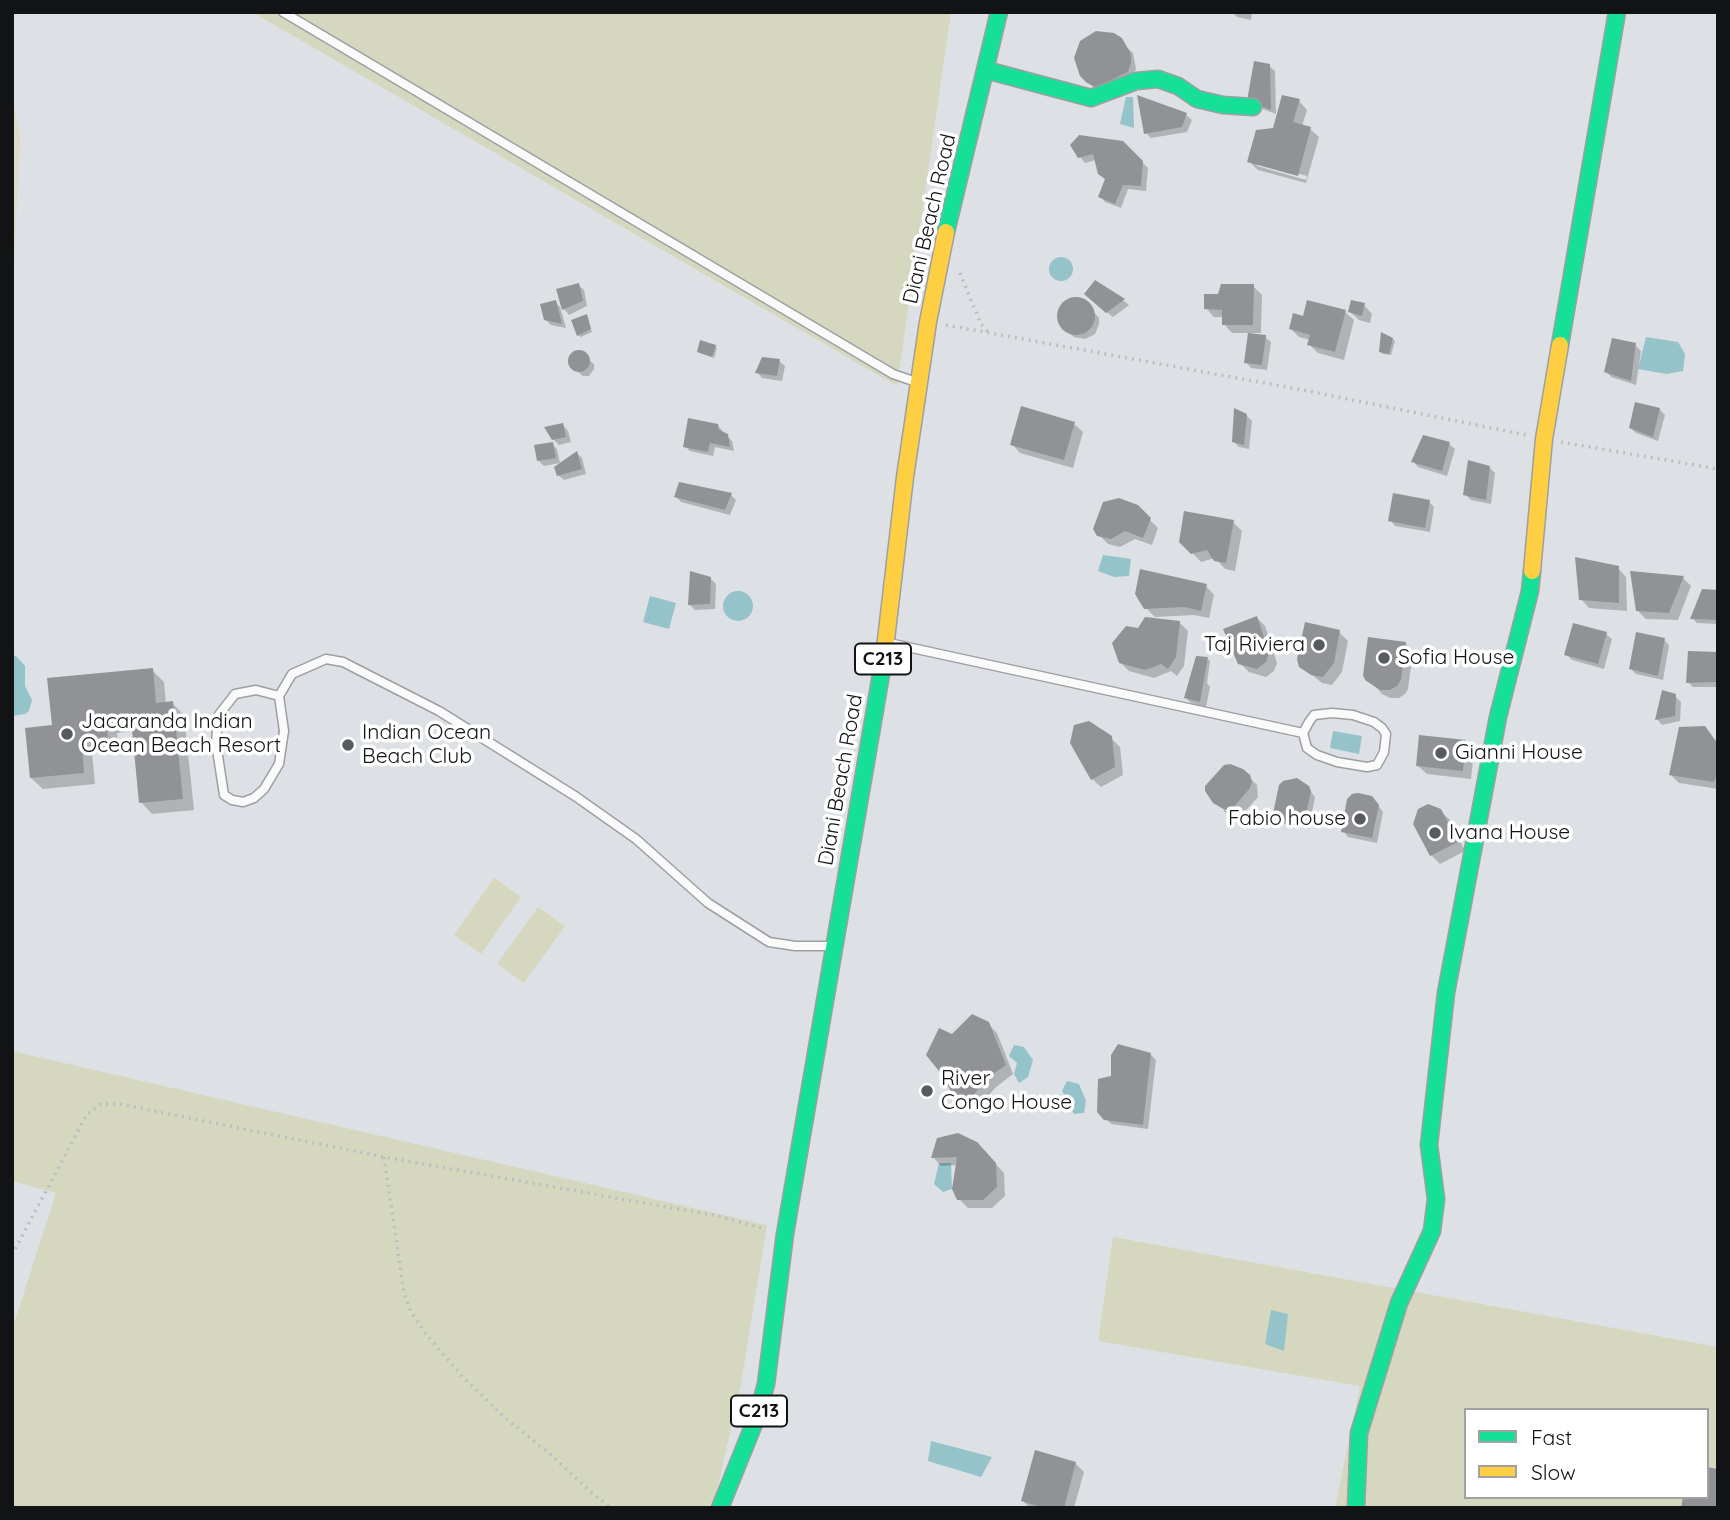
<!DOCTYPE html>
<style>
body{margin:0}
#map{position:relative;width:1730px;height:1520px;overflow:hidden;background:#dde0e4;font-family:Quicksand,sans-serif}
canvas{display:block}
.frame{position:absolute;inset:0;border:14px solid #111315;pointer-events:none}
.legend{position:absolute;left:1464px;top:1408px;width:245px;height:91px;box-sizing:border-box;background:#fff;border:2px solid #a0a1a1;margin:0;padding:9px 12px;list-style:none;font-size:21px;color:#111315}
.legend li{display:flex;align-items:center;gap:14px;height:35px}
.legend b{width:35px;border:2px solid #a0a1a1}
</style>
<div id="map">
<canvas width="1730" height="1520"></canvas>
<div class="frame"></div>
<ul class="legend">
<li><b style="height:9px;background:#16e098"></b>Fast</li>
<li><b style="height:9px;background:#ffcf43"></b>Slow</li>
</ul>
</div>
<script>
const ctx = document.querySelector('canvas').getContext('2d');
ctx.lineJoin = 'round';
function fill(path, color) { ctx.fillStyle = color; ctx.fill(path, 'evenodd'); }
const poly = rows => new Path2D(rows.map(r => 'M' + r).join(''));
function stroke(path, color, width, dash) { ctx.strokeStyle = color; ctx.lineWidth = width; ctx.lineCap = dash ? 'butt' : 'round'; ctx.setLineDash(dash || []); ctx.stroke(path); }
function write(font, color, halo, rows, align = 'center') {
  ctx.font = font + ' Quicksand,sans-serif'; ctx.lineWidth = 7; ctx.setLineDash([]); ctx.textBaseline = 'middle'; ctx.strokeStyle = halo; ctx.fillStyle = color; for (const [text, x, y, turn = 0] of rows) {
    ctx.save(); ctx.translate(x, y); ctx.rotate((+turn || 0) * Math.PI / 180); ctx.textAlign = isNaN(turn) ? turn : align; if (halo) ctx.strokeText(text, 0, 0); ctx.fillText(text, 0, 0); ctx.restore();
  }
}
const green = poly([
 [252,12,951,12,897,386],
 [494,878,521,897,481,954,454,935],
 [538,907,565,926,524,983,497,964],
 [12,1051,767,1225,741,1384,713,1508,12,1508,12,1330,56,1193,12,1181],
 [1113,1237,1718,1347,1718,1508,1335,1508,1360,1386,1098,1341],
 [1466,1410,1707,1410,1707,1497,1466,1497]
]);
const sand = poly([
 [12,92,20,139,12,305]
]);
const water = poly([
 [1126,97,1133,97,1134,128,1120,124],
 '1049 269a12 12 0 1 1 24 0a12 12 0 1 1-24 0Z',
 [1646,337,1678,342,1685,354,1683,371,1667,374,1638,369],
 [1103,555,1131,559,1129,576,1114,577,1098,571],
 '723 606a15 15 0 1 1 30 0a15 15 0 1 1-30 0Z',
 [650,596,676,603,669,629,643,622],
 [12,655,16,656,25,666,25,686,32,700,29,711,25,714,12,716],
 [1333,731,1362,736,1359,754,1330,748],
 [1014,1045,1024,1047,1033,1060,1028,1077,1019,1083,1014,1074,1017,1063,1009,1056],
 [1067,1081,1079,1084,1086,1101,1084,1113,1074,1114,1062,1091],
 [939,1163,951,1163,952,1189,943,1192,934,1184],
 [1271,1310,1288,1314,1284,1351,1265,1344],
 [931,1441,992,1457,981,1477,928,1461]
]);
const shadow = poly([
 [1232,12,1252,12,1251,20,1237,17],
 [1113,34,1133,53,1136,69,1128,85,1094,88,1081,75],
 [1269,66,1275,71,1276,114,1254,106],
 [1140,98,1186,115,1192,120,1187,132,1151,138,1146,133],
 [1299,101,1307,110,1302,126,1310,129,1319,137,1306,183,1258,170,1249,161],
 [1257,163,1307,176,1306,180,1257,166],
 [1122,143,1148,168,1146,191,1128,189,1121,208,1105,202,1100,196,1107,180,1096,160,1085,163,1080,157],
 [1095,282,1124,301,1129,305,1113,317,1091,300],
 [578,285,584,290,587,306,569,315,564,309,558,290],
 [1253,286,1262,295,1261,333,1252,333,1252,336,1265,337,1271,342,1267,370,1251,368,1246,362,1249,333,1232,333,1224,324,1224,317,1214,317,1206,308],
 [1075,299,1086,303,1099,318,1099,324,1095,334,1085,339,1074,337,1070,334,1059,317,1059,312,1065,303],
 [555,302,560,307,566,328,551,325,545,319],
 [1364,305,1372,314,1370,323,1359,320,1350,312],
 [1345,312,1354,320,1344,360,1318,353,1309,344,1311,340,1299,337,1291,329,1304,318],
 [586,316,592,332,581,337,578,335],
 [1392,339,1395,341,1391,355,1383,354,1380,352],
 [1635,345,1641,351,1636,385,1611,377,1606,371],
 [715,346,717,348,714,358,698,352],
 [580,353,594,364,594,369,589,376,583,376,572,367,570,361,572,355],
 [779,361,785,366,782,381,762,378,757,372],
 [1659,409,1665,415,1658,441,1636,433,1631,428],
 [1246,415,1252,421,1249,449,1239,447,1233,441],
 [1074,424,1083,432,1073,468,1020,453,1012,444],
 [563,425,568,431,571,442,559,445,553,439],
 [718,426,732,441,734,451,715,447,713,456,690,451,685,446],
 [552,444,557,449,560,463,544,466,538,460],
 [1449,444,1455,449,1447,476,1418,467,1413,461],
 [577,453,582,458,586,474,564,480,558,475],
 [1489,467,1495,473,1491,504,1471,500,1465,494],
 [731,495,736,500,730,515,681,502,676,497],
 [1429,502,1434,507,1430,532,1395,526,1390,520],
 [1137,507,1158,528,1152,545,1135,539,1120,547,1108,544,1099,535],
 [1233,522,1242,531,1235,571,1225,569,1215,558,1201,562,1181,541],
 [1618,568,1626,577,1627,611,1589,608,1581,599],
 [710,578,716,584,715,609,695,610,689,604],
 [1683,578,1691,586,1678,620,1646,619,1637,610],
 [1206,586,1214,595,1209,618,1194,615,1155,617,1146,608],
 [1718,592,1718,624,1697,623,1692,618],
 [1257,618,1265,626,1277,663,1274,671,1266,677,1249,672,1240,663],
 [1179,622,1188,631,1184,666,1177,676,1171,671,1154,678,1129,671,1120,662,1139,630],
 [1339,632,1348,641,1342,672,1332,685,1322,683,1301,666],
 [1606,634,1612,639,1604,669,1572,660,1566,654],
 [1664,640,1669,645,1663,680,1636,674,1631,669],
 [1405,643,1413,652,1408,689,1405,694,1399,698,1390,698,1382,694,1365,674],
 [1718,654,1718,687,1693,687,1688,682],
 [1208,659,1210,661,1207,683,1210,687,1206,707,1191,703,1186,698],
 [152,670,164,682,166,704,172,703,184,715,194,810,152,814,141,802,134,731,117,733,119,751,92,753,95,784,43,789,31,778,54,727],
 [1675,696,1681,702,1680,721,1662,725,1657,719],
 [1704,728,1718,743,1718,789,1679,783,1670,774],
 [1111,738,1120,747,1123,775,1101,787,1092,779],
 [1465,741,1474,750,1471,779,1427,774,1418,766],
 [1242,770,1257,785,1258,797,1240,817,1228,815,1223,810,1240,813,1240,809,1218,805],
 [1308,788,1315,797,1309,829,1280,823,1274,817],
 [1377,804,1383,812,1377,843,1348,837,1343,831],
 [1440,811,1450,820,1465,851,1440,864,1431,855],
 [988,1024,997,1033,1013,1074,995,1088,979,1107,963,1102,954,1093,952,1036],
 [1150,1054,1156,1060,1148,1129,1111,1124,1099,1111,1113,1077],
 [986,1153,1004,1173,1005,1196,992,1208,968,1208,959,1199,958,1165,941,1166,933,1157],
 [1075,1463,1084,1472,1074,1508,1030,1508,1023,1501]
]);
const building = poly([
 [1096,31,1114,33,1122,38,1131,54,1131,63,1128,72,1096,87,1087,83,1080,76,1074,58,1080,41],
 [1254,61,1270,64,1271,110,1247,101],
 [1137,95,1187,113,1182,127,1144,134],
 [1282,95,1300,99,1293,122,1311,127,1298,176,1247,162,1256,130,1273,128],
 [1079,135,1123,141,1143,161,1141,186,1123,185,1115,204,1098,197,1105,179,1098,174,1093,154,1078,158,1070,145],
 [1095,280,1125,299,1106,313,1084,294],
 [579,283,583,301,562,310,556,289],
 [1221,284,1254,284,1253,325,1222,325,1222,310,1204,309,1204,294,1218,294],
 '1057 316a19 19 0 1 1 38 0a19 19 0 1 1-38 0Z',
 [556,300,562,324,544,320,540,304],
 [1307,300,1346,310,1335,352,1307,345,1310,335,1289,329,1293,313,1303,316],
 [1351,300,1365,303,1362,316,1348,312],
 [587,314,591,329,577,336,571,320],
 [1381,332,1393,338,1389,354,1379,352],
 [1248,333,1266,335,1262,365,1244,363],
 [1612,338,1636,343,1631,381,1604,372],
 [700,340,716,345,712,357,697,352],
 '568 361a11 11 0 1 1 22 0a11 11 0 1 1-22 0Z',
 [762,357,780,359,777,376,755,373],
 [1635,402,1660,408,1653,437,1629,428],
 [1021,406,1075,422,1064,460,1010,445],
 [1234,408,1247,414,1244,445,1232,442],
 [688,418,718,424,719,430,728,434,730,447,710,443,708,452,683,447],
 [563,423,566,437,552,440,544,427],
 [1423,435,1450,442,1442,471,1411,462],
 [553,442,556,458,537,461,534,445],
 [577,451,582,469,557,476,554,467],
 [1468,460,1490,466,1486,500,1463,495],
 [679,482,732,493,725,510,674,497],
 [1393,493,1430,500,1425,528,1388,521],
 [1119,498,1138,505,1151,518,1143,538,1125,531,1111,539,1097,536,1093,529,1103,502],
 [1184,511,1234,520,1226,563,1214,561,1207,550,1191,554,1179,542],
 [1575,557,1619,566,1619,603,1579,600],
 [1140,569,1207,584,1201,611,1184,607,1144,609,1135,594],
 [690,571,711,577,710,604,688,605],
 [1630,571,1684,576,1669,613,1636,611],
 [1702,589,1718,590,1718,620,1690,619],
 [1257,616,1269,653,1266,662,1257,669,1238,664,1223,629],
 [1145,617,1180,621,1176,657,1168,669,1161,664,1145,670,1119,663,1112,643,1126,626,1138,628],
 [1305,622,1340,630,1334,663,1323,677,1311,675,1299,667,1297,659],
 [1573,623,1607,632,1598,664,1564,655],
 [1636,632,1665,638,1658,676,1629,669],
 [1368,637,1406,642,1401,680,1397,686,1390,690,1380,690,1365,680,1363,675],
 [1688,651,1718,652,1718,682,1686,683],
 [1196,656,1208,657,1200,702,1184,698],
 [153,668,156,703,173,701,183,799,139,803,131,719,106,721,108,740,82,742,84,773,30,778,25,728,52,725,47,678],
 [1662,690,1676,694,1675,716,1655,720],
 [1089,721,1112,736,1115,767,1091,780,1070,743,1074,725],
 [1705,726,1718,744,1718,770,1714,782,1669,775,1679,727],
 [1419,735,1466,740,1463,771,1416,766],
 [1230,764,1243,769,1250,775,1252,782,1250,788,1232,809,1225,810,1213,803,1205,791,1205,786,1224,765],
 [1297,778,1309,786,1311,791,1304,824,1272,818,1279,785,1283,781],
 [1358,793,1372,796,1379,805,1372,838,1341,832,1347,799,1352,794],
 [1428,804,1441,809,1458,842,1430,856,1413,824,1418,809],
 [972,1014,989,1022,1006,1065,986,1079,970,1100,952,1094,943,1076,926,1055,939,1028,952,1034],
 [1118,1044,1151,1053,1143,1125,1104,1120,1097,1112,1098,1079,1111,1076,1111,1055],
 [958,1133,977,1142,996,1163,997,1187,983,1200,957,1200,952,1189,957,1157,931,1158,937,1138],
 [1035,1450,1076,1462,1064,1508,1044,1508,1021,1501],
 [1707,1467,1718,1469,1717,1508,1681,1508,1683,1497,1707,1497]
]);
const path = poly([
 [960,273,981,324,988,332],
 [946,325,1303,390,1526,435],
 [1561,442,1718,469],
 [384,1157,404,1292,411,1312,426,1334,462,1376,504,1417,550,1454,595,1496,612,1508],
 [12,1255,87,1114,101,1104,119,1104,384,1157,718,1216,766,1229]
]);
const lane = poly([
 [283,12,893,374,916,382],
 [889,643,1303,733],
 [279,696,284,731,279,764,264,789,254,798,243,802,232,800,224,795,216,743,218,716,235,694,256,690,279,696,292,674,326,659,343,662,439,711,575,796,636,839,708,903,769,942,795,946,832,946],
 [1332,713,1353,715,1374,722,1382,728,1386,734,1384,752,1377,765,1367,767,1337,762,1317,755,1307,748,1303,733,1309,722,1314,715,1332,713]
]);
const fast = poly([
 [986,70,1091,98,1136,81,1158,79,1178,86,1197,99,1223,105,1253,107],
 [946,232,999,12],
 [1560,345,1617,12],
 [720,1508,758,1414,766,1384,785,1234,884,657],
 [1356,1508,1359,1433,1399,1303,1432,1231,1436,1199,1429,1145,1446,993,1498,717,1530,591,1532,571]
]);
const slow = poly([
 [1532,571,1544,439,1560,345],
 [884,657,905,477,928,322,946,232]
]);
const markers = [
 [1319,645,7,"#585b5d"],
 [1384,658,7,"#585b5d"],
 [67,734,7,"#585b5d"],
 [348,745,7,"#585b5d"],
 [1441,753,7,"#585b5d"],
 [1360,819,7,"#585b5d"],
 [1435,833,7,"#585b5d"],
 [927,1091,7,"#585b5d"]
];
const shields = [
 [883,659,56],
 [759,1411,56]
];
const shieldNames = [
 ["C213",883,659],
 ["C213",759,1411]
];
const streetNames = [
 ["Diani Beach Road",930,219,-77],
 ["Diani Beach Road",841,780,-80]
];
const poiNames = [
 ["Taj Riviera",1305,645,"right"],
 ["Sofia House",1398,658],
 ["Jacaranda Indian",81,722],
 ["Ocean Beach Resort",81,746],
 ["Indian Ocean",362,733],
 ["Beach Club",362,757],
 ["Gianni House",1455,753],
 ["Fabio house",1346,819,"right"],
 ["Ivana House",1449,833],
 ["River",941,1079],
 ["Congo House",941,1103]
];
fill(green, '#d5d8bf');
fill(sand, '#dedac8');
fill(water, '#94c3ca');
fill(shadow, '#0003');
fill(building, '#919295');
stroke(lane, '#9d9fa2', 11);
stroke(fast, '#9d9fa2', 19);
stroke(slow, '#9d9fa2', 19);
stroke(path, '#bdbebf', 3.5, [2, 5]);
stroke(lane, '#fafafb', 8);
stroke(fast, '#16e098', 16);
stroke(slow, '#ffcf43', 16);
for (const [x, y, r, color] of markers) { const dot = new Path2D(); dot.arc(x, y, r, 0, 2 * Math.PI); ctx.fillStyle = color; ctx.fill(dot); stroke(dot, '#fff', 2.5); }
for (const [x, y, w] of shields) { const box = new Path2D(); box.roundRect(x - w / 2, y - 15.5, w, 31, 5); ctx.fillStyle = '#fff'; ctx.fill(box); stroke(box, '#111315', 2); }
write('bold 19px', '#111315', null, shieldNames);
write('21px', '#111315', '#fff', streetNames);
write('21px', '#111315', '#fff', poiNames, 'left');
</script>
